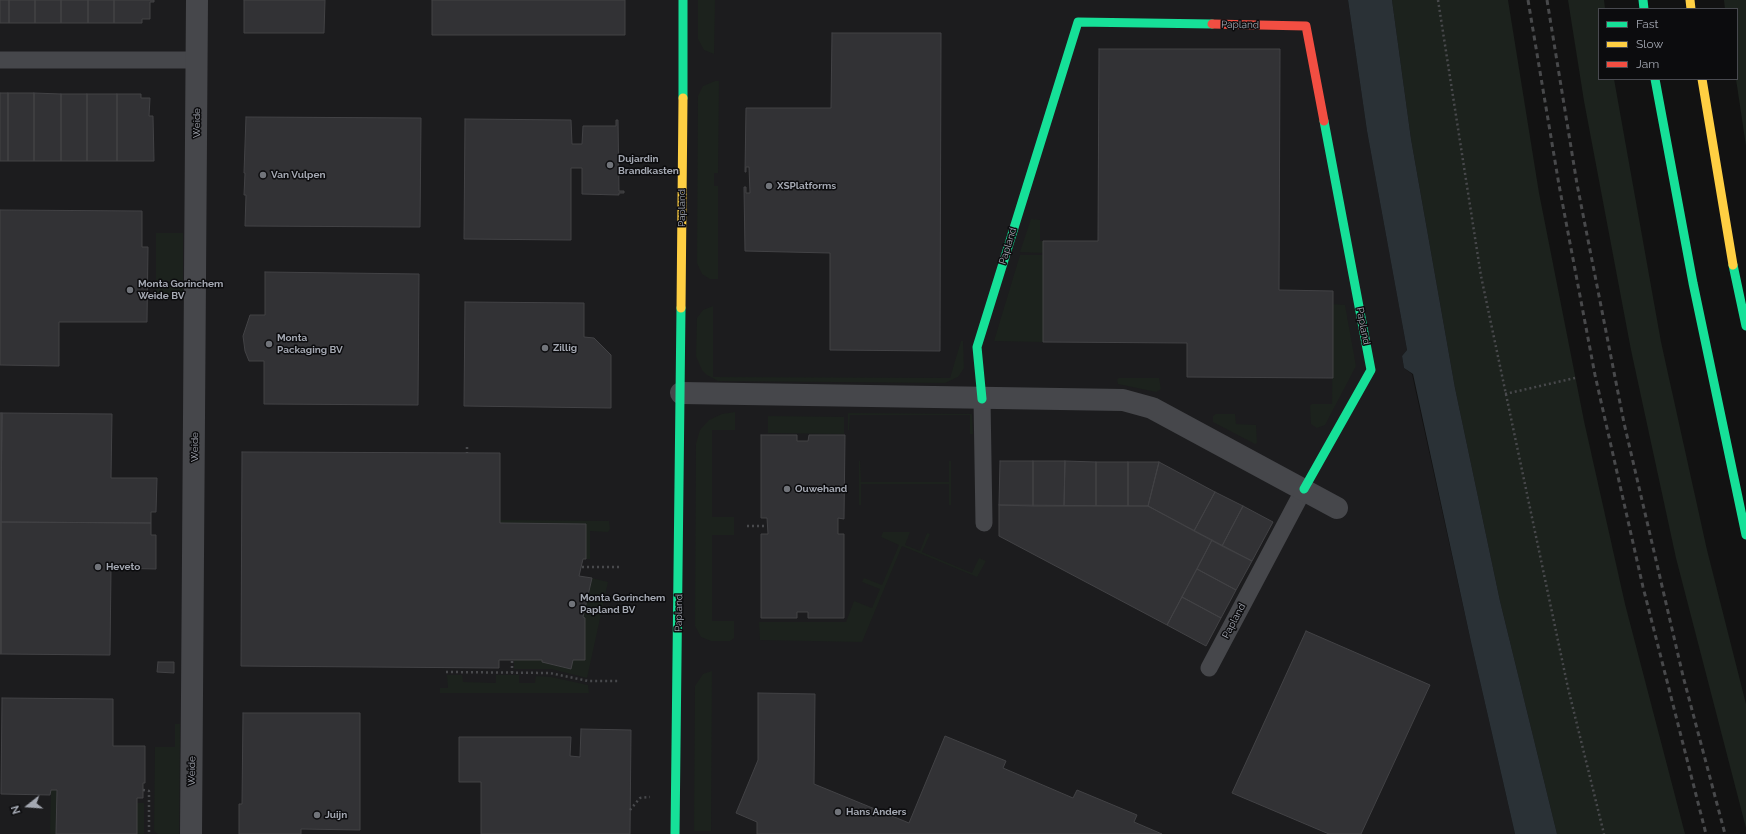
<!DOCTYPE html>
<style>
body{margin:0}
#map{position:relative;width:1746px;height:834px;overflow:hidden;background:#121212;font-family:Raleway,sans-serif}
canvas{display:block}
.legend{position:absolute;left:1598px;top:8px;width:140px;height:72px;box-sizing:border-box;background:#0c0c0e;border:1px solid #494a50;margin:0;padding:5px 7px;list-style:none;font-size:12px;color:#a4a8b2}
.legend li{display:flex;align-items:center;gap:8px;height:20px}
.legend b{width:20px;border:1px solid #494a50}
.north{position:absolute;left:8px;top:786px;width:40px;height:40px;-webkit-text-stroke:3px #0c0c0e;paint-order:stroke;rotate:253deg;font-size:11px;font-weight:700;line-height:16px;text-align:center;color:#a4a8b2}
.north::after{content:'';display:block;margin:auto;width:14px;height:18px;background:#a4a8b2;clip-path:polygon(50% 0,100% 100%,50% 72%,0 100%)}
</style>
<div id="map">
<canvas width="1746" height="834"></canvas>
<ul class="legend">
<li><b style="height:5px;background:#16e098"></b>Fast</li>
<li><b style="height:5px;background:#ffcf43"></b>Slow</li>
<li><b style="height:5px;background:#f24e42"></b>Jam</li>
</ul>
<div class="north">N</div>
</div>
<script>
const ctx = document.querySelector('canvas').getContext('2d');
ctx.lineJoin = 'round';
function fill(path, color) { ctx.fillStyle = color; ctx.fill(path, 'evenodd'); }
const poly = rows => new Path2D(rows.map(r => 'M' + r).join(''));
function stroke(path, color, width, dash) { ctx.strokeStyle = color; ctx.lineWidth = width; ctx.lineCap = dash ? 'butt' : 'round'; ctx.setLineDash(dash || []); ctx.stroke(path); }
function write(font, color, halo, rows, align = 'center') {
  ctx.font = font + ' Raleway,sans-serif'; ctx.lineWidth = 3; ctx.setLineDash([]); ctx.textBaseline = 'middle'; ctx.strokeStyle = halo; ctx.fillStyle = color; for (const [text, x, y, turn = 0] of rows) {
    ctx.save(); ctx.translate(x, y); ctx.rotate((+turn || 0) * Math.PI / 180); ctx.textAlign = isNaN(turn) ? turn : align; if (halo) ctx.strokeText(text, 0, 0); ctx.fillText(text, 0, 0); ctx.restore();
  }
}
const built = poly([
 [0,0,1348,0,1367,131,1407,350,1402,356,1404,368,1412,374,1471,642,1515,834,0,834]
]);
const green = poly([
 [698,0,715,0,714,54,704,50,698,39],
 [1392,0,1508,0,1539,193,1584,421,1625,604,1685,834,1557,834,1500,601,1455,388,1411,139],
 [1568,0,1604,0,1605,9,1599,9,1599,79,1614,79,1661,342,1707,550,1746,704,1746,828,1676,558,1631,350,1584,101],
 [1724,0,1746,0,1746,146,1736,79,1737,9,1725,9],
 [715,81,719,81,718,173,714,173,714,186,718,186,718,279,710,279,702,274,697,263,698,96,703,86],
 [1031,219,1040,220,1040,241,1043,241,1043,253,1020,252],
 [156,233,183,233,183,299,156,299],
 [1020,255,1043,255,1043,342,994,341],
 [1333,304,1345,305,1356,366,1325,425,1317,428,1311,424,1310,406,1312,404,1332,404],
 [713,306,713,377,950,378,961,341,963,341,964,368,958,377,945,383,718,381,707,375,702,370,696,356,697,318,703,310],
 [1119,378,1159,378,1161,389,1156,392,1118,384,1117,380],
 [735,412,735,430,712,430,712,517,734,517,734,535,712,535,712,621,734,621,734,638,730,641,711,641,701,637,695,626,696,444,700,430,709,420,722,414],
 [848,413,972,414,973,434,970,434,970,415,850,415,849,430,848,430],
 [1216,414,1235,414,1236,424,1256,425,1257,443,1255,444,1213,422,1213,416],
 [768,416,844,417,844,434,768,433],
 [859,461,860,461,861,482,949,482,949,461,951,461,951,505,949,505,949,484,861,484,861,505,859,505],
 [500,520,609,521,610,529,608,532,590,531,590,559,586,559,585,524,500,523],
 [883,532,910,532,905,545,920,551,927,533,930,534,922,552,972,573,979,558,986,561,977,577,902,546,862,642,760,640,759,622,846,622,854,601,872,608,880,589,862,582,864,578,882,585,899,545,881,537],
 [591,578,608,582,587,678,551,669,514,669,514,660,542,660,542,662,571,669],
 [712,671,711,831,694,831,695,686,703,674],
 [447,675,462,675,463,682,496,683,496,675,519,675,519,683,535,683,536,676,551,677,588,685,589,693,440,693,440,688,448,688],
 [175,724,180,724,179,834,158,834,154,831,155,747,175,747],
 [51,790,57,790,56,834,50,834],
 [137,803,144,803,144,834,137,834]
]);
const water = poly([
 [1348,0,1392,0,1411,139,1455,388,1500,601,1557,834,1515,834,1471,642,1413,374,1404,368,1402,356,1407,350,1367,131]
]);
const building = poly([
 [0,0,9,0,9,23,0,23,0,0],
 [9,0,35,0,35,23,9,23,9,0],
 [35,0,61,0,61,23,35,23,35,0],
 [61,0,88,0,88,23,61,23,61,0],
 [88,0,114,0,114,23,88,23,88,0],
 [114,0,154,0,154,2,150,2,150,19,142,19,142,23,114,23,114,0],
 [244,0,325,0,324,33,244,33,244,0],
 [432,0,625,0,625,35,432,35,432,0],
 [832,33,941,33,940,351,830,350,830,253,745,251,744,187,746,187,746,193,750,193,749,167,746,167,746,172,745,172,746,108,831,108,832,33],
 [1099,49,1280,49,1279,290,1333,291,1333,378,1187,377,1187,343,1043,342,1043,241,1098,241,1099,49],
 [0,93,8,93,8,161,0,161,0,93],
 [8,93,34,93,34,161,8,161,8,93],
 [34,93,61,94,61,161,34,161,34,93],
 [61,94,87,94,87,161,61,161,61,94],
 [87,94,117,94,117,161,87,161,87,94],
 [117,94,141,94,141,98,150,98,149,116,153,116,154,161,117,161,117,94],
 [246,117,421,118,420,227,245,226,246,195,244,195,245,173,244,173,246,117],
 [465,119,571,120,572,144,582,144,583,126,616,126,616,120,618,120,619,191,624,191,624,193,619,193,619,195,582,194,582,168,571,168,571,240,464,239,465,119],
 [0,210,142,211,142,247,148,247,147,322,59,322,59,366,0,365,0,210],
 [265,272,419,274,418,405,264,404,264,361,249,361,245,351,243,336,250,315,265,315,265,272],
 [465,302,584,303,584,337,594,338,611,355,611,408,464,406,465,302],
 [0,413,2,413,1,522,0,522,0,413],
 [2,413,112,414,111,478,157,478,156,512,151,512,151,523,1,522,2,413],
 [761,435,797,435,797,441,808,441,809,435,845,435,844,519,838,518,838,534,844,534,844,618,808,618,808,612,797,612,797,618,761,618,761,534,768,534,767,518,761,518,761,435],
 [242,452,500,453,500,523,586,524,586,559,583,559,579,576,592,578,583,617,585,618,585,660,573,660,571,669,542,662,542,660,499,660,499,668,241,666,242,452],
 [1000,461,1033,461,1033,506,999,505,1000,461],
 [1033,461,1065,461,1064,506,1033,506,1033,461],
 [1065,461,1096,462,1096,506,1064,506,1065,461],
 [1096,462,1128,462,1128,506,1096,506,1096,462],
 [1128,462,1159,462,1148,506,1128,506,1128,462],
 [1159,462,1215,492,1194,531,1148,506,1159,462],
 [1215,492,1243,506,1222,546,1194,531,1215,492],
 [999,505,1148,506,1212,540,1167,625,999,536,999,505],
 [1243,506,1273,522,1252,561,1222,546,1243,506],
 [0,522,1,522,1,654,0,654,0,522],
 [1,522,151,523,151,535,156,535,156,569,111,568,110,655,1,654,1,522],
 [1212,540,1252,561,1236,590,1197,569,1212,540],
 [1197,569,1236,590,1221,618,1182,597,1197,569],
 [1182,597,1221,618,1206,646,1167,625,1182,597],
 [1306,631,1430,685,1361,834,1329,834,1232,793,1306,631],
 [158,662,174,662,174,673,157,672,158,662],
 [758,693,815,694,814,784,909,823,945,736,1006,761,1003,768,1073,798,1077,790,1137,815,1134,822,1162,834,757,834,757,822,736,813,758,760,758,693],
 [2,698,113,699,113,746,145,746,145,783,143,783,143,798,137,798,137,834,56,834,57,790,51,790,50,795,1,794,2,698],
 [243,713,360,713,360,830,301,829,301,834,239,834,239,804,242,804,243,713],
 [581,729,631,730,630,834,481,834,481,782,459,782,459,737,571,737,570,756,580,757,581,729]
]);
const path = poly([
 [1438,0,1481,276,1568,688,1604,834],
 [1505,394,1575,378],
 [467,447,467,453],
 [747,526,767,526],
 [582,567,619,567],
 [446,672,550,673,588,681,619,681],
 [512,673,512,660],
 [143,790,149,791,149,832,150,834],
 [630,810,640,798,650,797]
]);
const lane = poly([
 [0,60,197,60],
 [982,399,984,523],
 [1209,668,1304,489]
]);
const street = poly([
 [681,393,1123,400,1152,408,1337,508],
 [191,834,197,0]
]);
const fast = poly([
 [1643,0,1644,9],
 [1655,79,1693,283,1746,535],
 [683,98,683,0],
 [1733,265,1746,326],
 [982,399,977,347,1078,22,1212,24],
 [1304,489,1371,370,1324,121],
 [675,834,681,308]
]);
const slow = poly([
 [1690,0,1691,9],
 [1702,79,1733,265],
 [681,308,683,98]
]);
const jam = poly([
 [1212,24,1306,26,1324,121]
]);
const rail = poly([
 [1528,0,1559,185,1595,375,1643,587,1706,834],
 [1547,0,1577,184,1624,423,1683,676,1725,834]
]);
const markers = [
 [610,165,4,"#71747a"],
 [263,175,4,"#71747a"],
 [769,186,4,"#71747a"],
 [130,290,4,"#71747a"],
 [269,344,4,"#71747a"],
 [545,348,4,"#71747a"],
 [787,489,4,"#71747a"],
 [98,567,4,"#71747a"],
 [572,604,4,"#71747a"],
 [838,812,4,"#71747a"],
 [317,815,4,"#71747a"]
];
const streetNames = [
 ["Papland",1240,25,1],
 ["Weide",197,123,-90],
 ["Papland",682,208,-90],
 ["Papland",1008,246,-73],
 ["Papland",1363,326,79],
 ["Weide",195,447,-90],
 ["Papland",679,613,-89],
 ["Papland",1234,621,-62],
 ["Weide",192,771,-89]
];
const poiNames = [
 ["Dujardin",618,159],
 ["Brandkasten",618,171],
 ["Van Vulpen",271,175],
 ["XSPlatforms",777,186],
 ["Monta Gorinchem",138,284],
 ["Weide BV",138,296],
 ["Monta",277,338],
 ["Packaging BV",277,350],
 ["Zillig",553,348],
 ["Ouwehand",795,489],
 ["Heveto",106,567],
 ["Monta Gorinchem",580,598],
 ["Papland BV",580,610],
 ["Hans Anders",846,812],
 ["Juijn",325,815]
];
fill(built, '#1c1c1e');
fill(green, '#1c221d');
fill(water, '#2a3136');
fill(building, '#323235');
stroke(building, '#424245', 1);
stroke(path, '#48494c', 2.5, [2, 3]);
stroke(lane, '#46474b', 17);
stroke(street, '#46474b', 22);
stroke(fast, '#16e098', 9);
stroke(slow, '#ffcf43', 9);
stroke(jam, '#f24e42', 9);
stroke(rail, '#48494b', 3, [5, 4]);
for (const [x, y, r, color] of markers) { const dot = new Path2D(); dot.arc(x, y, r, 0, 2 * Math.PI); ctx.fillStyle = color; ctx.fill(dot); stroke(dot, '#0c0c0e', 1.5); }
write('10px', '#a4a8b2', '#0c0c0e', streetNames);
write('bold 10px', '#a4a8b2', '#0c0c0e', poiNames, 'left');
</script>
